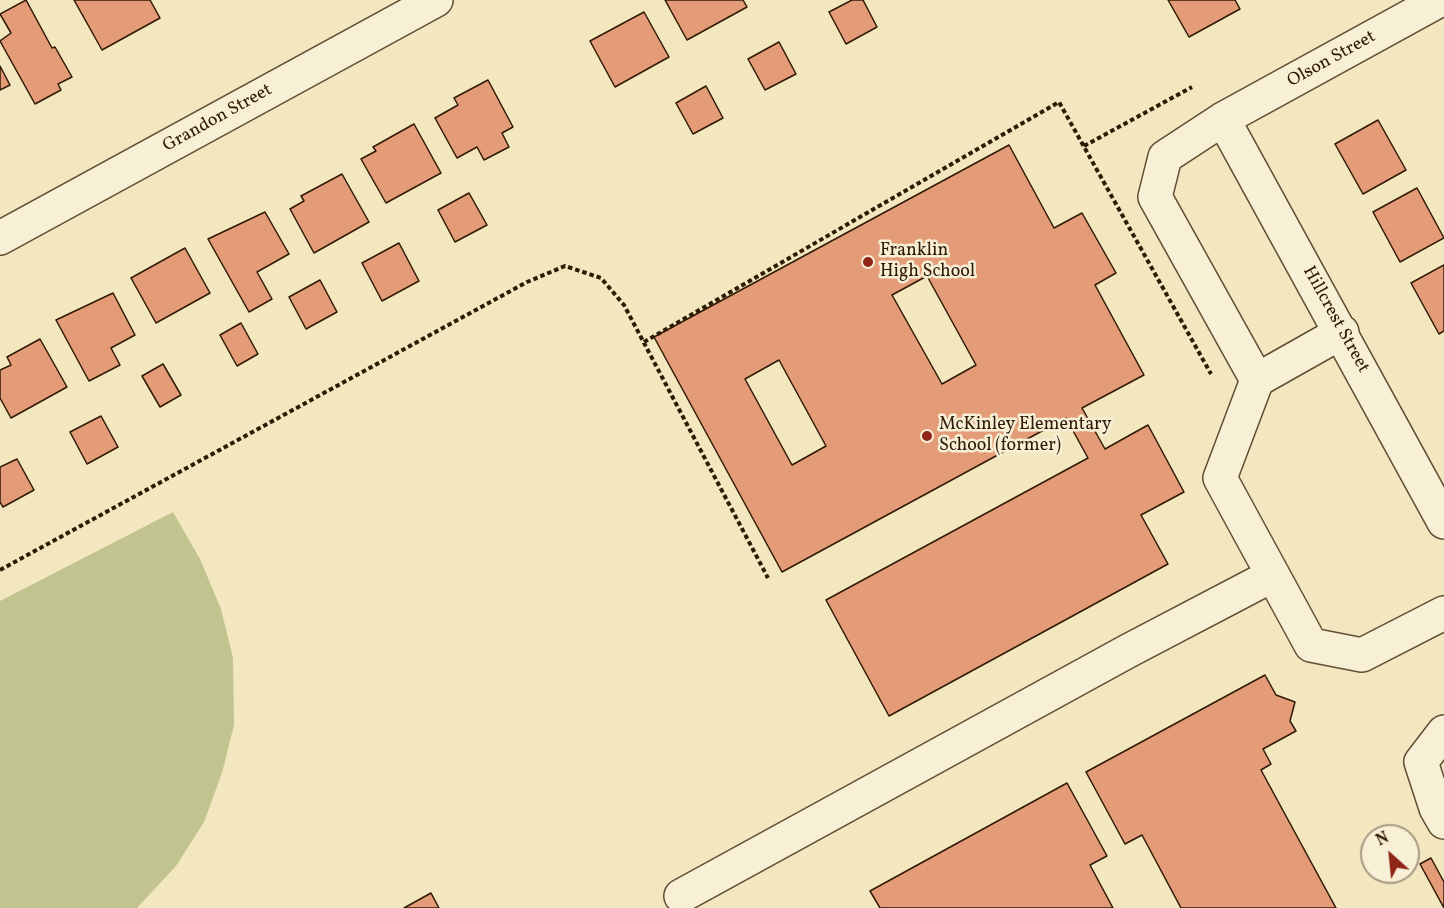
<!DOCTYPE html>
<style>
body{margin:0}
#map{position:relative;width:1444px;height:908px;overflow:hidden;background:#f3e7c0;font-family:Vollkorn,serif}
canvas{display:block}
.north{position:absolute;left:1360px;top:824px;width:60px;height:60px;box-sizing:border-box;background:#f7efd6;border:2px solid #a79a82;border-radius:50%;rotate:333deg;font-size:16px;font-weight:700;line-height:24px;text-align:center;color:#301a04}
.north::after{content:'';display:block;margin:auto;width:21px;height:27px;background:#8f2418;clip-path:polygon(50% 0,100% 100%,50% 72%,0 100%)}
</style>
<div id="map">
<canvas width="1444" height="908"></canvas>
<div class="north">N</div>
</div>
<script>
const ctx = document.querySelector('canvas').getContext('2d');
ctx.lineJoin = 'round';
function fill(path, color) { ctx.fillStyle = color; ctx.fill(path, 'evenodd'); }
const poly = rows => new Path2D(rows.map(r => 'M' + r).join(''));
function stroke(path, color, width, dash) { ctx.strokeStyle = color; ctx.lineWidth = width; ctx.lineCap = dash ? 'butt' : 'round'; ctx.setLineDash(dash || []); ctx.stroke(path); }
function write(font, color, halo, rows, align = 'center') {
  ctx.font = font + ' Vollkorn,serif'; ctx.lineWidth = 5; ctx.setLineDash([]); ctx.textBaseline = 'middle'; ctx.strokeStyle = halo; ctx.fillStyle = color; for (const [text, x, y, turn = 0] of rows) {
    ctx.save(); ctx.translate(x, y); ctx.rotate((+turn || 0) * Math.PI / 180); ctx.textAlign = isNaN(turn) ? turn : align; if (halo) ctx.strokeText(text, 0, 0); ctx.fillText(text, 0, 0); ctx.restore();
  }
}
const green = poly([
 [173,512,200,559,221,609,233,658,234,725,222,773,204,822,176,866,137,908,0,908,0,601]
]);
const building = poly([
 [26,0,52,48,55,47,72,77,58,84,61,90,35,104,0,41,11,33,0,14,26,0],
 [74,0,150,0,160,18,102,50,74,0],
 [665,0,743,0,747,7,687,40,665,0],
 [852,0,863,0,877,27,846,44,829,12,852,0],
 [1168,0,1235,0,1240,9,1189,37,1168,0],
 [644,12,669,57,615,87,590,41,644,12],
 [779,42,796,74,765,90,748,59,779,42],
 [0,66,10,85,0,90,0,66],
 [488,80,513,127,502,133,509,147,484,160,477,147,457,158,435,118,458,105,454,98,488,80],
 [706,86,723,118,693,134,676,103,706,86],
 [1378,120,1406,170,1363,194,1335,144,1378,120],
 [414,124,441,173,386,203,361,159,376,151,373,147,414,124],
 [1009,145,1054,228,1082,213,1116,273,1095,285,1144,375,1082,408,1105,449,1148,425,1184,492,1141,515,1168,564,889,716,826,600,1088,458,1066,418,782,572,654,337,1009,145],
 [927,276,976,365,942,384,892,295,927,276],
 [779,360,826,446,792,465,745,379,779,360],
 [342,174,369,222,314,253,290,209,304,201,301,196,342,174],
 [1417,188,1444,238,1400,262,1373,212,1417,188],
 [469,193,487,225,455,242,438,210,469,193],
 [265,212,289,254,257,272,272,299,249,312,208,239,265,212],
 [399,243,419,281,382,301,362,263,399,243],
 [185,248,210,293,156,323,131,278,185,248],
 [1444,265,1444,331,1439,334,1411,283,1444,265],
 [320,280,337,312,306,329,289,297,320,280],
 [113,293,135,335,111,348,120,365,89,381,56,320,113,293],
 [241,323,258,354,237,366,220,335,241,323],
 [40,339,67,387,11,418,0,398,0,370,11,365,7,357,40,339],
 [163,364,181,395,160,407,142,376,163,364],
 [101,416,118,447,87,464,70,432,101,416],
 [17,459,34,490,3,507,0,502,0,467,17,459],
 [1265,675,1276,695,1295,702,1290,721,1296,731,1263,749,1271,764,1261,770,1336,908,1181,908,1142,835,1125,844,1086,772,1265,675],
 [1067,783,1107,856,1090,865,1113,908,880,908,870,891,1067,783],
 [1431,858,1444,882,1444,908,1420,864,1431,858],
 [431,893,439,908,404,908,431,893]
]);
const path = poly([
 [1084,146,1192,87],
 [644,342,1059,102,1211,374],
 [0,570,527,282,565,266,601,278,624,305,768,578]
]);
const minor = poly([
 [1440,0,1223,119,1165,157,1155,197,1257,380,1220,478,1311,645,1362,655,1444,613],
 [1223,119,1444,522],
 [0,238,436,0],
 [1257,380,1342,332],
 [1444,732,1421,762,1436,808,1444,822],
 [681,896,1128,651,1273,575]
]);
const markers = [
 [868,262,6,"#8f2418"],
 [927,436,6,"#8f2418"]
];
const streetNames = [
 ["Olson Street",1332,60,-29],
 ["Grandon Street",218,119,-29],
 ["Hillcrest Street",1335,320,61]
];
const poiNames = [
 ["Franklin",880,252],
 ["High School",880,273],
 ["McKinley Elementary",939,426],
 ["School (former)",939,447]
];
fill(green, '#c1c48e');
fill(building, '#e39c77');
stroke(building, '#301a04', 1.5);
stroke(minor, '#614d33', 36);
stroke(path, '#301a04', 4, [4.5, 3]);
stroke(minor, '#f7efd6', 33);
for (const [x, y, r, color] of markers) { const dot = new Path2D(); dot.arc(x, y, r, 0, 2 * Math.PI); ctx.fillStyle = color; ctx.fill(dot); stroke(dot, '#f7efd6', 2); }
write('18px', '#301a04', '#f7efd6', streetNames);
write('18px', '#301a04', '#f7efd6', poiNames, 'left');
</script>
